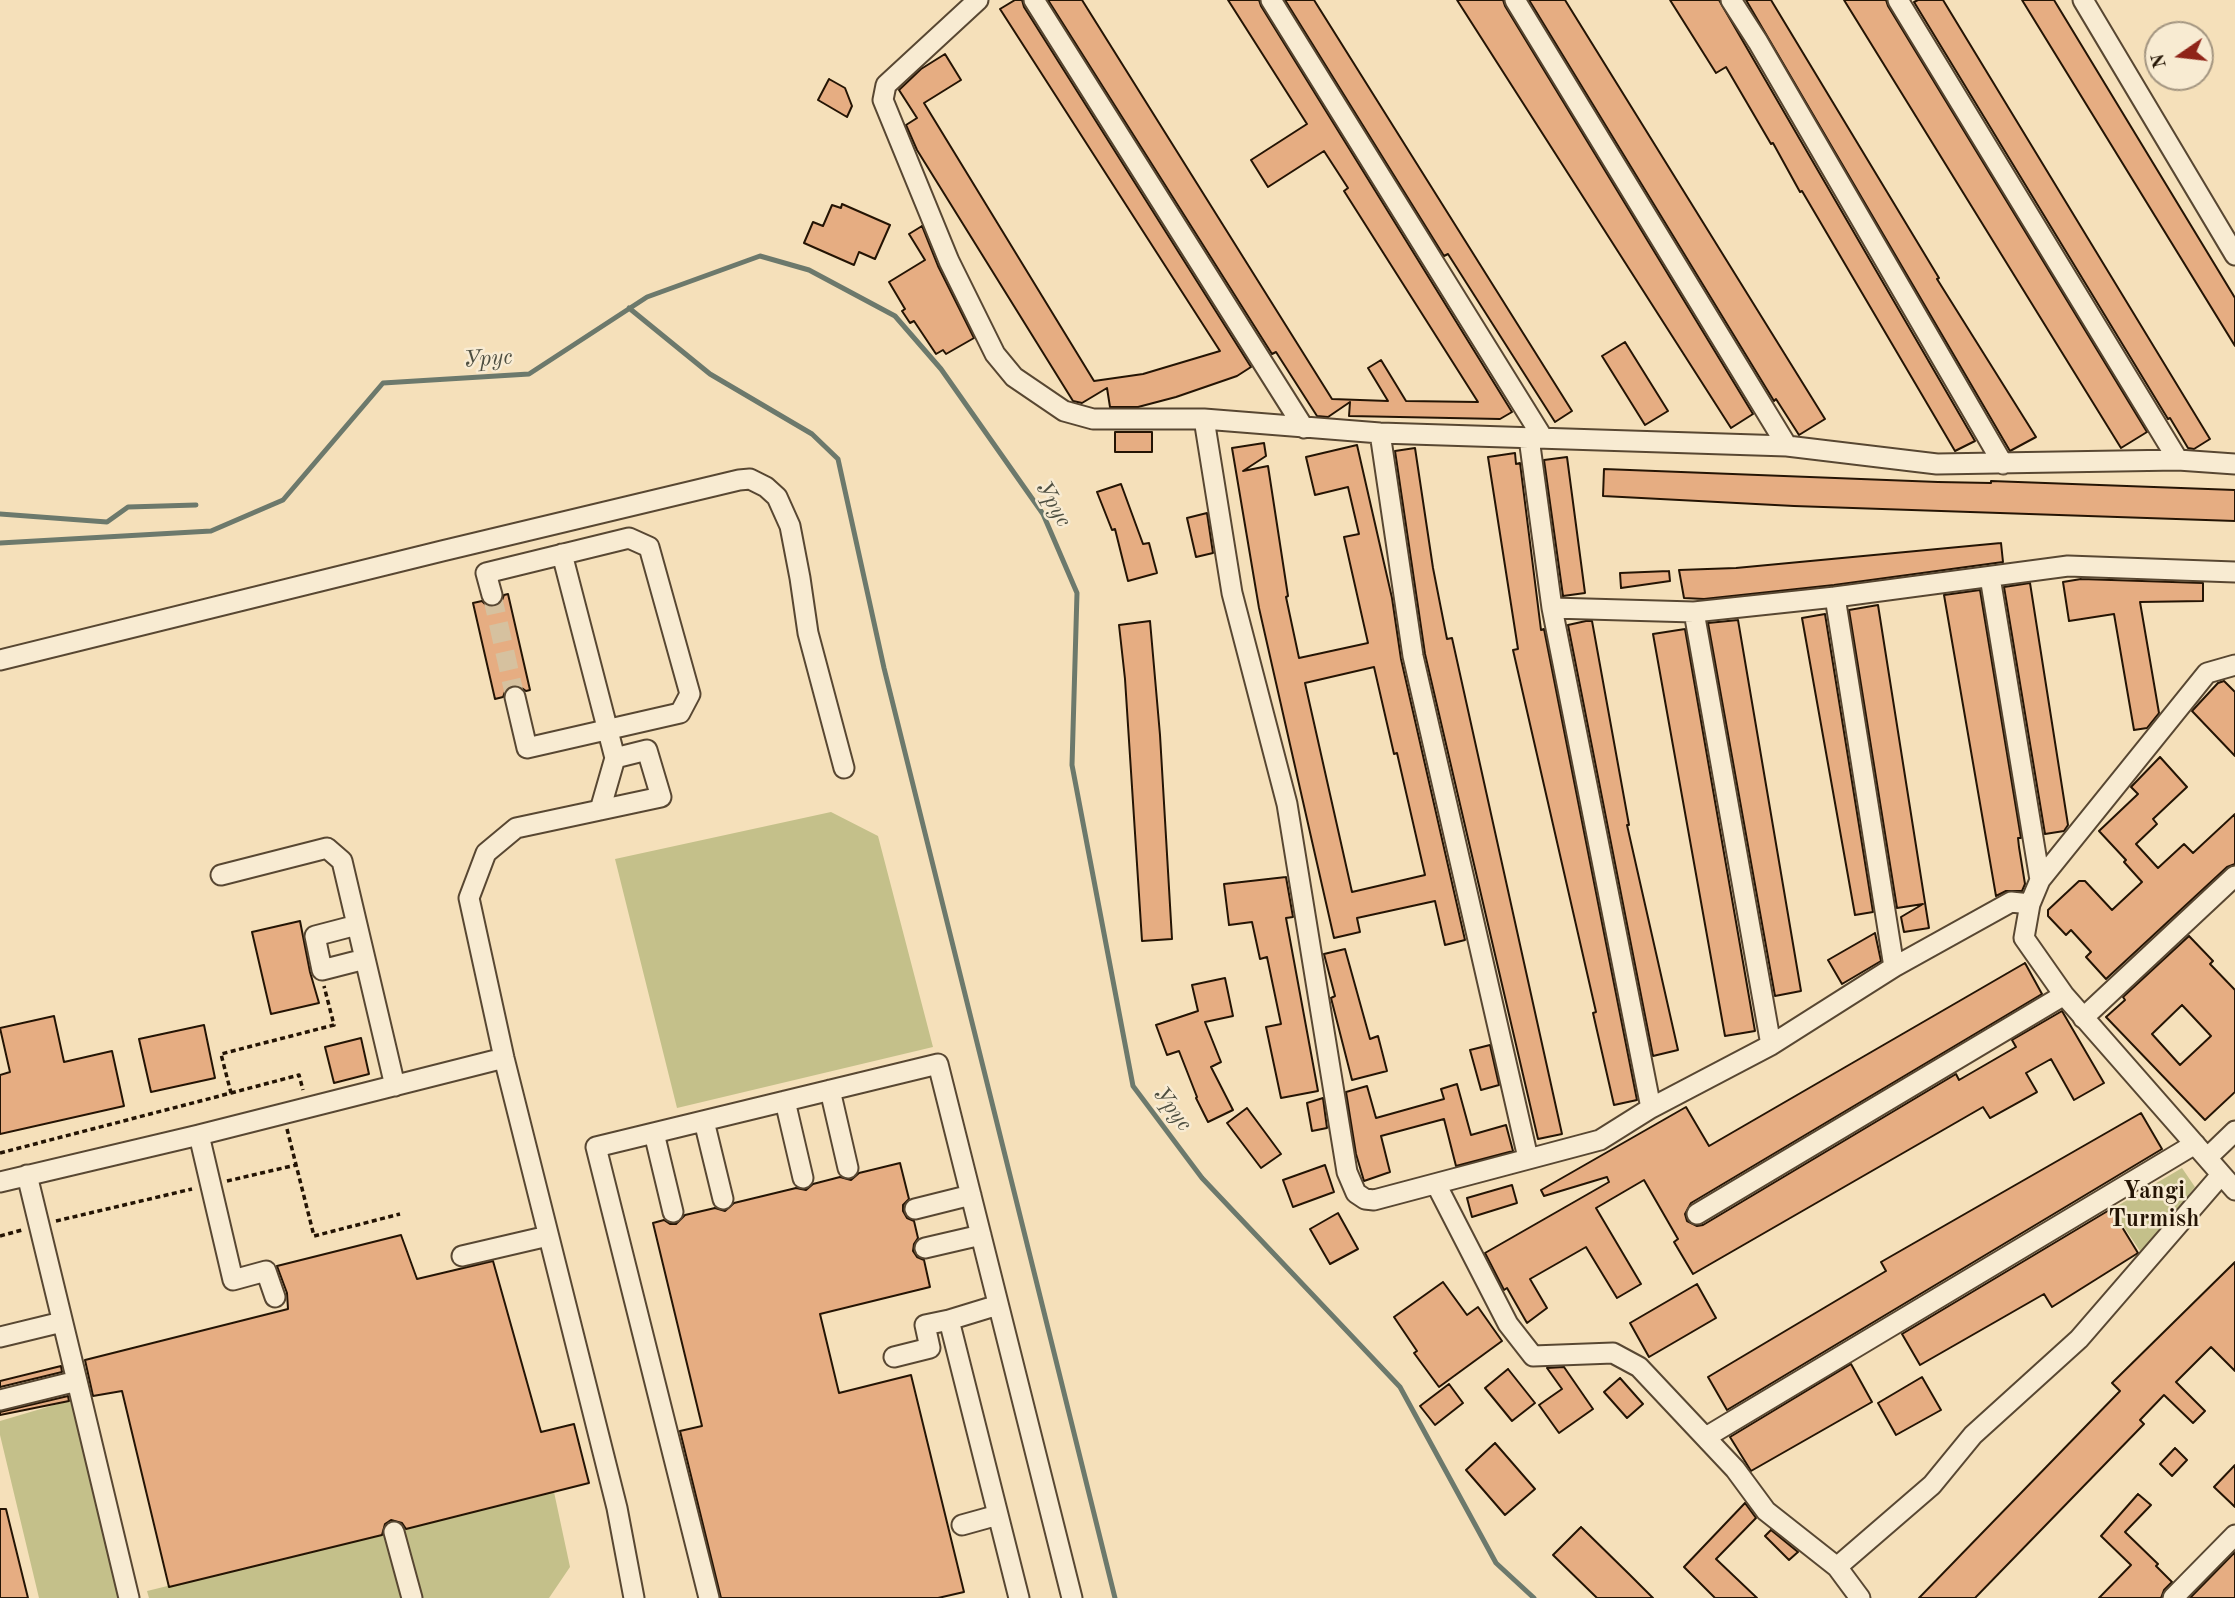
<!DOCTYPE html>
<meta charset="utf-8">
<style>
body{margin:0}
#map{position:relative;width:2235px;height:1598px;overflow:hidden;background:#f5e0ba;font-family:"Old Standard TT",serif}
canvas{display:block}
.north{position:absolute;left:2144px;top:21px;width:70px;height:70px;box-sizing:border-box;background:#f8ebd2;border:2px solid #a39580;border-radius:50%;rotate:256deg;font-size:19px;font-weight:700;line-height:28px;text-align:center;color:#241404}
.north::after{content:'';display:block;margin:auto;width:24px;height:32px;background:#8f2418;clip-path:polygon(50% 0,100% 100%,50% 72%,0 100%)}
</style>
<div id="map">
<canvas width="2235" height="1598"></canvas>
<div class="north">N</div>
</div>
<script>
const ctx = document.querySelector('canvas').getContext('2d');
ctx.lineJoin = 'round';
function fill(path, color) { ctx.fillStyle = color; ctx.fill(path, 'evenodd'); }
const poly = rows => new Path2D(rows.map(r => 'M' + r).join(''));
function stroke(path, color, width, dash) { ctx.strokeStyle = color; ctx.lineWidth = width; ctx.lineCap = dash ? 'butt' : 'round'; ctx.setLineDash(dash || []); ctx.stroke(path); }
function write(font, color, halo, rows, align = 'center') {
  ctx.font = font + ' "Old Standard TT",serif'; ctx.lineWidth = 5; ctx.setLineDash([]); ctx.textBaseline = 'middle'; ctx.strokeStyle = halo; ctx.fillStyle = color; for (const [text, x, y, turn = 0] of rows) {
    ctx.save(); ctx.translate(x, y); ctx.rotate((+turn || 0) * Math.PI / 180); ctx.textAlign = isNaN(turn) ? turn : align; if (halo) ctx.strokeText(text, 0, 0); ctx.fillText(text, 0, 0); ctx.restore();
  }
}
const green = poly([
 [831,812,878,836,933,1047,677,1108,615,859],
 [2182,1168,2195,1187,2142,1254,2112,1209],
 [71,1400,120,1595,120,1598,39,1598,0,1435,0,1421],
 [554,1492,570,1567,549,1598,149,1598,147,1591]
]);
const stream = poly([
 [629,308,710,374,812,434,838,459,884,668,1115,1598],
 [0,514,107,522,128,507,196,505],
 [0,543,211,531,283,500,383,383,529,374,647,297,760,256,809,270,895,316,941,369,1043,514,1077,593,1072,765,1133,1086,1202,1178,1400,1387,1496,1563,1534,1598]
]);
const building = poly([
 [1015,0,1022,0,1024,7,1251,367,1237,376,1176,397,1138,407,1110,407,1107,388,1082,403,1073,401,917,150,906,125,917,118,899,90,921,69,945,54,961,80,924,103,1094,381,1143,374,1220,351,1000,9,1015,0],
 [1048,0,1082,0,1332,399,1388,401,1368,368,1381,360,1406,401,1478,402,1344,191,1348,188,1324,151,1268,187,1251,160,1307,124,1228,0,1259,0,1261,6,1512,412,1500,419,1349,416,1350,402,1328,417,1317,416,1276,352,1272,354,1048,0],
 [1285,0,1314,0,1572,411,1555,422,1448,254,1444,256,1285,0],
 [1457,0,1503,0,1505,6,1753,414,1731,428,1457,0],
 [1529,0,1565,0,1825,419,1799,435,1776,399,1774,401,1529,0],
 [1670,0,1719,0,1975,441,1955,451,1802,191,1800,192,1773,143,1771,144,1726,67,1716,73,1670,0],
 [1746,0,1771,0,1939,278,1937,279,2036,437,2010,451,1746,0],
 [1844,0,1886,0,1888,6,2147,432,2121,448,1844,0],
 [1918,0,1943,0,2210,439,2194,449,2188,448,2170,418,2168,419,1914,2,1918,0],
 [2022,0,2054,0,2235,298,2235,346,2022,0],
 [829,79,845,88,852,106,847,117,818,100,829,79],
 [842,204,890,225,875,259,859,252,854,265,804,243,813,222,823,226,832,205,841,208,842,204],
 [922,226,938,266,974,338,946,354,943,350,936,354,914,321,910,323,902,311,905,309,889,282,925,260,909,234,922,226],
 [1625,342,1668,411,1645,425,1602,356,1625,342],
 [1115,432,1152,432,1152,452,1115,452,1115,432],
 [1264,443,1266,456,1243,471,1268,466,1288,596,1286,597,1299,658,1368,643,1344,537,1359,534,1348,487,1315,495,1306,457,1357,445,1392,598,1401,659,1465,940,1445,945,1435,901,1357,918,1360,932,1334,938,1259,608,1232,448,1264,443],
 [1374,667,1394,754,1397,753,1425,875,1352,892,1305,683,1374,667],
 [1415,448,1433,568,1447,639,1452,638,1562,1134,1538,1139,1425,654,1395,451,1415,448],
 [1515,453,1516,464,1520,463,1541,630,1544,629,1637,1100,1614,1105,1593,1013,1596,1012,1513,650,1518,649,1488,457,1515,453],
 [1567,457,1585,593,1563,596,1544,460,1567,457],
 [1604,469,1938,482,1991,483,1991,481,2235,490,2235,521,1794,506,1603,496,1604,469],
 [1121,484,1143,544,1149,543,1157,573,1128,581,1115,529,1112,530,1097,492,1121,484],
 [1207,513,1213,553,1196,557,1187,518,1207,513],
 [2001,543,2003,562,1834,585,1704,599,1684,598,1679,570,1736,568,2001,543],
 [1669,571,1670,581,1621,588,1620,573,1669,571],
 [2081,579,2203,583,2203,601,2140,602,2159,713,2147,728,2134,730,2114,614,2069,621,2063,582,2081,579],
 [2030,583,2068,825,2064,831,2045,834,2004,587,2030,583],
 [1980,590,2021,838,2018,838,2019,847,2025,884,2022,891,2006,891,1996,896,1944,595,1980,590],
 [508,594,530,690,526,691,519,686,512,685,506,689,503,697,495,699,473,603,482,601,488,607,495,607,501,603,504,595,508,594],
 [1878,605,1929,928,1904,932,1901,917,1923,904,1897,908,1849,610,1878,605],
 [1825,614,1873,912,1855,915,1802,618,1825,614],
 [1738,620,1801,991,1775,996,1708,623,1738,620],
 [1150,621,1160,735,1172,939,1142,941,1125,679,1119,625,1150,621],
 [1586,621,1592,621,1629,825,1627,825,1678,1050,1653,1056,1568,625,1586,621],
 [1685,629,1755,1031,1725,1036,1653,634,1685,629],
 [2224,681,2235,692,2235,756,2192,711,2218,683,2224,681],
 [2160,757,2187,787,2153,819,2157,824,2136,844,2158,868,2184,844,2193,853,2235,814,2235,864,2227,867,2106,979,2086,957,2091,952,2071,930,2066,935,2048,916,2048,910,2079,881,2085,881,2112,910,2142,882,2124,862,2126,860,2099,831,2138,794,2131,787,2160,757],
 [1286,877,1293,917,1286,918,1318,1091,1281,1098,1266,1027,1281,1024,1267,957,1260,959,1252,922,1229,925,1224,884,1286,877],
 [300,921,310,972,319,1003,271,1014,252,932,300,921],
 [1875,933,1881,961,1842,984,1828,960,1875,933],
 [2189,936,2213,961,2210,964,2235,990,2235,1092,2205,1120,2106,1017,2125,1000,2123,997,2189,936],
 [2182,1005,2211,1036,2180,1065,2152,1034,2182,1005],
 [1345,949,1370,1039,1378,1036,1387,1071,1352,1080,1331,998,1335,996,1324,954,1345,949],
 [2025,963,2042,994,1691,1203,1685,1214,1687,1221,1697,1226,1703,1225,1956,1074,1959,1080,2016,1047,2012,1040,2062,1011,2104,1083,2074,1100,2051,1059,2026,1073,2037,1092,1990,1118,1983,1107,1693,1274,1674,1242,1678,1239,1644,1180,1596,1208,1641,1284,1617,1298,1586,1247,1530,1279,1547,1308,1527,1323,1507,1288,1504,1290,1485,1253,1609,1182,1607,1177,1544,1196,1541,1190,1686,1107,1709,1146,2025,963],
 [1225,978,1233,1016,1205,1022,1221,1062,1211,1067,1233,1110,1208,1122,1196,1098,1197,1097,1179,1051,1167,1055,1156,1025,1198,1011,1192,985,1225,978],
 [54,1016,64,1062,112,1051,124,1106,0,1134,0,1075,10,1072,0,1028,54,1016],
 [204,1025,215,1078,151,1092,139,1039,204,1025],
 [361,1038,369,1074,334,1083,325,1047,361,1038],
 [1490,1045,1499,1085,1481,1090,1470,1050,1490,1045],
 [1457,1084,1471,1135,1506,1125,1513,1151,1456,1166,1444,1119,1381,1136,1390,1172,1364,1181,1356,1154,1346,1092,1367,1086,1376,1118,1444,1099,1441,1089,1457,1084],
 [1323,1098,1327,1128,1312,1131,1307,1103,1323,1098],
 [1247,1108,1281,1154,1261,1168,1227,1123,1247,1108],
 [2141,1113,2162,1149,1727,1410,1708,1377,1886,1271,1881,1262,2141,1113],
 [900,1163,909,1199,903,1205,903,1211,907,1218,914,1221,918,1238,914,1244,913,1251,917,1257,924,1260,930,1287,820,1314,839,1393,911,1375,964,1592,938,1598,721,1598,680,1431,702,1426,653,1223,664,1220,670,1224,676,1224,685,1215,715,1208,725,1211,734,1203,796,1188,806,1190,813,1184,840,1177,851,1180,859,1173,900,1163],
 [1325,1165,1334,1192,1293,1207,1283,1180,1325,1165],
 [1512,1185,1517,1203,1472,1217,1467,1198,1512,1185],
 [2111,1209,2138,1253,2052,1307,2044,1294,1920,1365,1902,1334,2111,1209],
 [1338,1213,1358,1249,1330,1264,1310,1229,1338,1213],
 [401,1235,417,1279,493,1261,541,1432,574,1424,589,1483,406,1529,402,1523,391,1520,385,1524,382,1535,169,1587,122,1391,93,1396,85,1360,288,1309,287,1293,277,1266,401,1235],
 [2235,1262,2235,1371,2211,1347,2176,1382,2205,1411,2193,1423,2164,1395,2140,1420,2144,1424,1975,1598,1919,1598,2120,1391,2112,1383,2235,1262],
 [1443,1282,1467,1315,1478,1307,1502,1341,1439,1387,1414,1353,1417,1351,1394,1317,1443,1282],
 [1697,1284,1716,1318,1649,1357,1630,1323,1697,1284],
 [1851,1364,1872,1402,1751,1471,1730,1437,1851,1364],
 [61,1366,62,1372,0,1387,0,1381,61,1366],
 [1564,1367,1593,1409,1559,1433,1539,1405,1562,1389,1547,1368,1564,1367],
 [1508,1369,1535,1403,1512,1421,1485,1388,1508,1369],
 [1922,1377,1941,1410,1896,1435,1878,1403,1922,1377],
 [1620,1378,1643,1404,1627,1418,1604,1392,1620,1378],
 [1449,1384,1463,1403,1435,1425,1420,1406,1449,1384],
 [68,1396,69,1401,0,1415,0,1412,68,1396],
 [1495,1443,1535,1489,1505,1515,1466,1470,1495,1443],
 [2175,1448,2187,1460,2172,1476,2160,1464,2175,1448],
 [2235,1465,2235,1507,2214,1487,2235,1465],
 [2138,1494,2151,1505,2125,1532,2158,1564,2156,1566,2172,1582,2164,1590,2161,1598,2099,1598,2131,1565,2101,1536,2138,1494],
 [1745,1503,1756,1518,1716,1559,1757,1598,1715,1598,1684,1567,1745,1503],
 [0,1509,6,1509,28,1598,0,1598,0,1509],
 [1581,1527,1630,1575,1653,1598,1597,1598,1553,1555,1581,1527],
 [1771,1530,1798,1552,1789,1560,1765,1536,1771,1530],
 [2235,1552,2235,1598,2190,1598,2235,1552]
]);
const minorTunnel = poly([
 [492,595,515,697]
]);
const path = poly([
 [231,1093,299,1075,303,1090],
 [287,1129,314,1236,400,1214],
 [0,1153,231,1093,221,1054,334,1025,324,986],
 [227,1181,296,1165],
 [56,1221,192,1189],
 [0,1236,22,1230]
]);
const minor = poly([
 [978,0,886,85,883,100,949,261,995,354,1014,377,1064,411,1093,419,1204,419,1380,433,1787,446,1937,464,2178,460,2235,464],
 [1034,0,1304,428],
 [1271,0,1543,438],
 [1515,0,1787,446],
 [1731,0,1758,42,2003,464],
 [1898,0,2178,460],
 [2083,0,2235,255],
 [1204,419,1232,593,1287,804,1347,1172,1356,1193,1365,1199,1374,1200,1600,1140,1651,1108,1771,1045,1894,967,2011,902,2030,904,2040,880,2207,673,2235,665],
 [1380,433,1413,656,1528,1158],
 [1529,438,1552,608,1651,1108],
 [562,554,615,758],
 [1990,577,2040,880],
 [492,595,486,573,629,538,649,547,690,694,680,713,527,748,515,697],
 [1835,597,1894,967],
 [1552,608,1694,612,1835,597,2068,566,2235,572],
 [1694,612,1771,1045],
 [0,660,442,551,739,480,750,479,766,487,777,497,790,526,800,578,808,633,844,768],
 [600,810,615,758,647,750,661,797,516,828,486,853,469,898,504,1058,617,1508,634,1598],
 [221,875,327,848,342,861,395,1086],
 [2030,904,2024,938,2064,995,2235,1190],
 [357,925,315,936,322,970,365,959],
 [2083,1018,2235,876],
 [830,1090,848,1168],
 [785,1101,803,1178],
 [704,1121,723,1199],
 [654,1133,673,1212],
 [2207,1158,2235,1131],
 [27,1175,77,1381],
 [0,1182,199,1135],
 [1436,1184,1508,1324,1533,1356,1613,1353,1639,1367,1735,1469,1766,1511,1837,1567,1860,1598],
 [915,1209,971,1195],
 [1697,1214,2064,995],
 [925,1248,981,1235],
 [462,1256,548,1236],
 [275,1297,266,1271,233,1280,199,1135,504,1058],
 [998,1305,949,1320,1019,1598],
 [0,1337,62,1322],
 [894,1357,930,1348,925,1325,949,1320],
 [0,1400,77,1381,129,1598],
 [1706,1437,2195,1144],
 [962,1525,998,1515],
 [394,1532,412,1598],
 [1837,1567,1932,1485,1973,1435,2079,1339,2221,1175],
 [709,1598,596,1147,938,1064,1072,1598],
 [2173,1598,2235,1535]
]);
const waterNames = [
 ["Урус",488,359,-4],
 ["Урус",1053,504,60],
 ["Урус",1172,1109,53]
];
const quarterNames = [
 ["Yangi",2154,1192],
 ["Turmish",2154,1220]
];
fill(green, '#c4c08a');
stroke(stream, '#6c796c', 5);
fill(building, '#e6ad82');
stroke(building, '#241404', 2);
stroke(minorTunnel, '#d6c19f', 19, [19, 10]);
stroke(minor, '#584732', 23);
stroke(path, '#241404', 3.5, [5, 3.5]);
stroke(minor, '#f8ebd2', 19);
write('italic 23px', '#4e4f41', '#f8ebd2', waterNames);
write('bold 24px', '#241404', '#f8ebd2', quarterNames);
</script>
